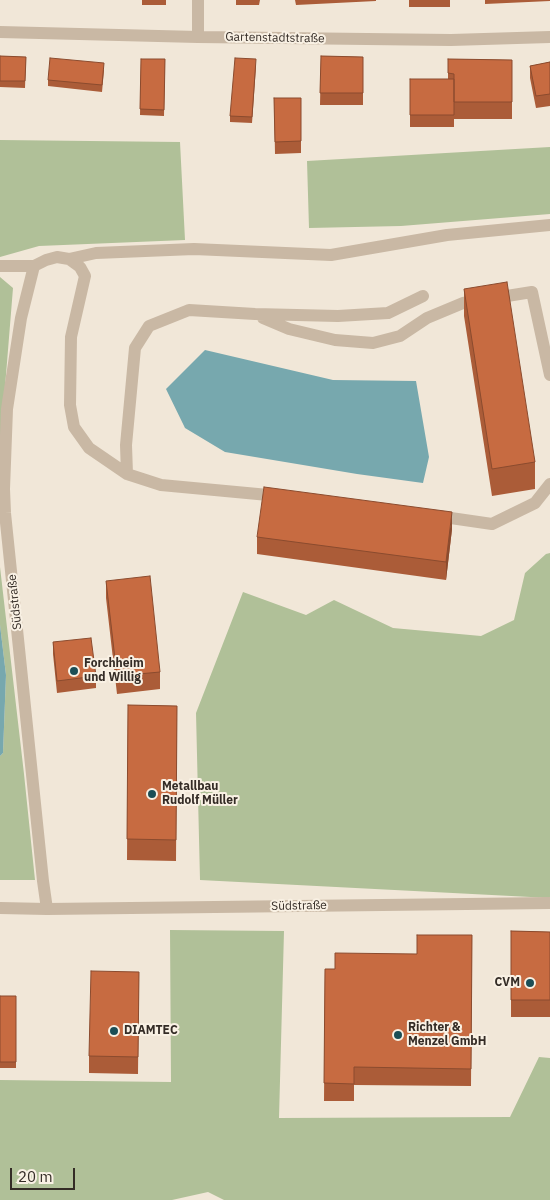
<!DOCTYPE html>
<meta charset="utf-8">
<style>
body{margin:0}
#map{position:relative;width:550px;height:1200px;overflow:hidden;background:#f1e7d8;font-family:"IBM Plex Sans",sans-serif}
canvas{display:block}
.scale{position:absolute;left:10px;top:1168px;width:65px;height:22px;box-sizing:border-box;border:2px solid #342c26;border-top:0;padding-left:6px;font-size:15px;line-height:18px;white-space:nowrap;color:#342c26;-webkit-text-stroke:4px #f9f1e4;paint-order:stroke}
</style>
<div id="map">
<canvas width="550" height="1200"></canvas>
<div class="scale">20 m</div>
</div>
<script>
const ctx = document.querySelector('canvas').getContext('2d');
ctx.lineJoin = 'round';
function fill(path, color) { ctx.fillStyle = color; ctx.fill(path, 'evenodd'); }
const poly = rows => new Path2D(rows.map(r => 'M' + r).join(''));
function stroke(path, color, width, dash) { ctx.strokeStyle = color; ctx.lineWidth = width; ctx.lineCap = dash ? 'butt' : 'round'; ctx.setLineDash(dash || []); ctx.stroke(path); }
function write(font, color, halo, rows, align = 'center') {
  ctx.font = font + ' "IBM Plex Sans",sans-serif'; ctx.lineWidth = 4; ctx.setLineDash([]); ctx.textBaseline = 'middle'; ctx.strokeStyle = halo; ctx.fillStyle = color; for (const [text, x, y, turn = 0] of rows) {
    ctx.save(); ctx.translate(x, y); ctx.rotate((+turn || 0) * Math.PI / 180); ctx.textAlign = isNaN(turn) ? turn : align; if (halo) ctx.strokeText(text, 0, 0); ctx.fillText(text, 0, 0); ctx.restore();
  }
}
const green = poly([
 [0,140,180,142,185,240,39,246,0,257],
 [550,147,550,214,401,226,309,228,307,161],
 [0,277,13,288,0,449],
 [550,553,550,898,200,880,196,713,243,592,306,615,334,600,393,628,481,636,514,620,525,573,546,554],
 [0,567,24,774,35,880,0,880,0,756,3,753,6,675,0,625],
 [170,930,284,931,279,1118,510,1117,539,1057,550,1058,550,1200,224,1200,208,1192,172,1200,0,1200,0,1080,171,1082]
]);
const water = poly([
 [205,350,333,380,416,381,429,457,423,483,357,474,225,452,185,428,166,389],
 [0,625,6,675,3,753,0,756]
]);
const minor = poly([
 [0,32,198,37,451,40,550,37],
 [198,37,198,0],
 [69,259,80,267,85,276,71,337,70,405,74,427,89,448,127,474,161,485,279,496],
 [0,266,34,266,46,260,57,257,69,259,96,253,194,249,331,255,447,235,550,225],
 [34,266,21,318,7,409,4,489,5,513,43,881,47,909],
 [263,318,289,329,335,340,373,343,400,336,427,318,463,303,532,292,550,375],
 [127,474,126,445,135,348,149,326,189,310,255,314,338,316,388,313,423,296],
 [437,516,492,524,535,503,550,484],
 [0,908,47,909,550,903]
]);
const wall = poly([
 [142,0,166,0,166,5,142,5],
 [236,0,260,0,259,5,236,5],
 [295,0,376,0,376,1,296,5],
 [409,0,450,0,450,7,409,7],
 [485,0,550,0,550,1,485,4],
 [0,56,26,57,25,88,0,87],
 [321,56,363,57,363,105,320,105],
 [141,59,165,59,164,116,140,115],
 [448,59,512,60,512,119,454,119,454,127,410,127,410,79,448,79],
 [550,62,550,106,536,108,530,78,530,66],
 [256,66,252,123,230,122,230,116],
 [104,70,102,92,48,86,48,80],
 [274,98,301,98,301,153,275,154],
 [464,289,535,462,535,489,492,496,464,316],
 [452,529,446,580,257,554,257,537],
 [106,581,160,672,160,689,117,694,106,598],
 [53,642,96,676,96,688,57,693,53,654],
 [128,705,177,706,176,861,127,860],
 [511,931,550,932,550,1017,511,1017],
 [472,935,471,1086,354,1085,354,1101,324,1101,325,969,335,969,417,954],
 [139,972,138,1074,89,1073,89,1056],
 [0,996,16,996,16,1068,0,1068]
]);
const shadedWall = poly([
 [452,512,452,529,446,580,446,562]
]);
const building = poly([
 [0,56,26,57,25,81,0,81,0,56],
 [321,56,363,57,363,93,320,93,321,56],
 [50,58,104,63,102,85,48,80,50,58],
 [235,58,256,59,252,117,230,116,235,58],
 [141,59,165,59,164,110,140,109,141,59],
 [448,59,512,60,512,102,454,102,454,74,448,73,448,59],
 [550,62,550,94,536,96,530,66,550,62],
 [410,79,454,79,454,115,410,115,410,79],
 [274,98,301,98,301,141,275,142,274,98],
 [507,282,535,462,492,469,464,289,507,282],
 [264,487,452,512,446,562,257,537,264,487],
 [150,576,160,672,117,676,106,581,150,576],
 [91,638,96,676,57,681,53,642,91,638],
 [128,705,177,706,176,840,127,839,128,705],
 [511,931,550,932,550,1000,511,1000,511,931],
 [417,935,472,935,471,1069,354,1067,354,1084,324,1083,325,969,335,969,335,953,417,954,417,935],
 [91,971,139,972,138,1057,89,1056,91,971],
 [0,996,16,996,16,1062,0,1062,0,996]
]);
const markers = [
 [74,671,5,"#1b4e56"],
 [152,794,5,"#1b4e56"],
 [530,983,5,"#1b4e56"],
 [114,1031,5,"#1b4e56"],
 [398,1035,5,"#1b4e56"]
];
const streetNames = [
 ["Gartenstadtstraße",275,38,1],
 ["Südstraße",15,602,-96],
 ["Südstraße",299,906,-1]
];
const poiNames = [
 ["Forchheim",84,664],
 ["und Willig",84,678],
 ["Metallbau",162,787],
 ["Rudolf Müller",162,801],
 ["CVM",520,983,"right"],
 ["Richter &",408,1028],
 ["Menzel GmbH",408,1042],
 ["DIAMTEC",124,1031]
];
fill(green, '#b0c098');
fill(water, '#77a8ae');
stroke(minor, '#c9b8a4', 12);
fill(wall, '#ab5c38');
fill(shadedWall, '#8b4b2e');
fill(building, '#c76b41');
stroke(building, '#8b4b2e', 1);
for (const [x, y, r, color] of markers) { const dot = new Path2D(); dot.arc(x, y, r, 0, 2 * Math.PI); ctx.fillStyle = color; ctx.fill(dot); stroke(dot, '#f9f1e4', 2); }
write('12px', '#342c26', '#f9f1e4', streetNames);
write('bold 12px', '#342c26', '#f9f1e4', poiNames, 'left');
</script>
